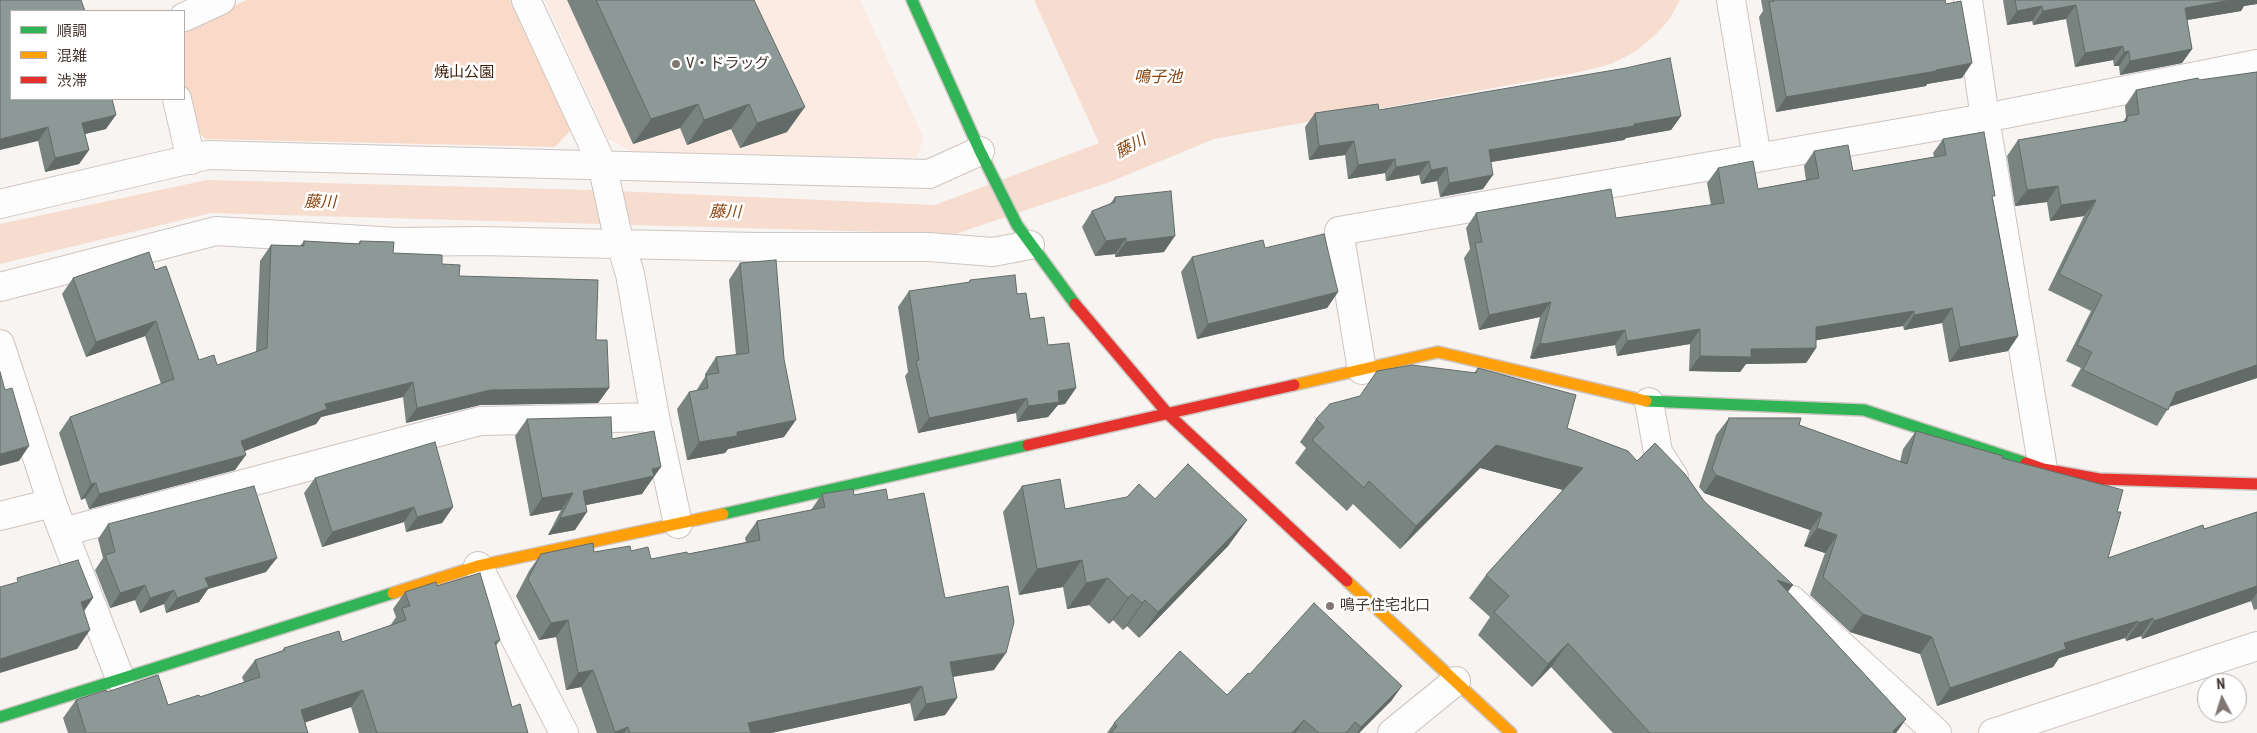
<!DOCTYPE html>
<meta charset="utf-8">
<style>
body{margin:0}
#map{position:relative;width:2257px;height:733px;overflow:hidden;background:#f7f4f2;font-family:"Roboto Condensed","Noto Sans JP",sans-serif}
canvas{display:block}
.legend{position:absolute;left:10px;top:10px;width:175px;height:90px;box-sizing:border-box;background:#fff;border:1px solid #b4aeab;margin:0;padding:6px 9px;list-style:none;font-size:15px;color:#43352e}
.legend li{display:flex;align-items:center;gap:10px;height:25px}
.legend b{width:25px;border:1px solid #b4aeab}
.north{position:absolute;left:2197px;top:673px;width:50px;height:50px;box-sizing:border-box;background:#fff;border:1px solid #b4aeab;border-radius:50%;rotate:355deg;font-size:14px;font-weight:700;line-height:20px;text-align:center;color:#43352e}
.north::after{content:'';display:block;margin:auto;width:18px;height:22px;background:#827873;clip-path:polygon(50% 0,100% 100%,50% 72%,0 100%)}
</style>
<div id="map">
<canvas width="2257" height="733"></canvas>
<ul class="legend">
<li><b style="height:6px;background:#30b455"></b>順調</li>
<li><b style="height:6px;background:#ff9f0a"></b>混雑</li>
<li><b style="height:6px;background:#e5322d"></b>渋滞</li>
</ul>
<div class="north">N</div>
</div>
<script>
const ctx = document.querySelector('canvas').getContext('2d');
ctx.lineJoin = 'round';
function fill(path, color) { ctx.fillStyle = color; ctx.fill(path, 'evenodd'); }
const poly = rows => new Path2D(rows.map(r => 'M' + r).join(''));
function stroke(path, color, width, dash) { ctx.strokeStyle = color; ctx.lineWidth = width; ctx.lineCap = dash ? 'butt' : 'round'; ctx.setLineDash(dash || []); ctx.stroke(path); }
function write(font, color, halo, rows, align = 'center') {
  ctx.font = font + ' "Roboto Condensed","Noto Sans JP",sans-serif'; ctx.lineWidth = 5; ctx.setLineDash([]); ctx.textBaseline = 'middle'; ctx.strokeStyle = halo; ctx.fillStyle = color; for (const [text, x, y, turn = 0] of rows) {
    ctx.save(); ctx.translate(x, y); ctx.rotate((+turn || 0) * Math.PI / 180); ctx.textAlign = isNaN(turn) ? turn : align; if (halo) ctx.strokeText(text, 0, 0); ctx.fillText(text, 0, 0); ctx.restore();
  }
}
const built = poly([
 [545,0,860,0,924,139,916,158,632,152,607,138]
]);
const green = poly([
 [247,0,510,0,571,130,555,147,206,139,192,127,184,86,184,33,187,27]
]);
const water = poly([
 [1034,0,1680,0,1669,20,1654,36,1635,52,1611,64,1575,73,1214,139,1110,182,955,234,211,213,0,264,0,224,207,180,593,190,935,205,1099,143]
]);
const street = poly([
 [526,0,602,164,616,228,630,274,655,417,678,524],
 [1731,0,1757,158],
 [1968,0,1985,118,2043,469],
 [184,17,221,0],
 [177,99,191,160],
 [0,204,208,155,929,174,980,151],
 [0,287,216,231,396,242,480,241,756,247,929,247,993,252,1030,245],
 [0,344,52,503,120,678],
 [1362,370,1339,231,1985,118,2257,64],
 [1649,402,1658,452,1674,477],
 [0,516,52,503],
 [63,532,480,421,655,417],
 [478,566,564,733],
 [1792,600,1937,733],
 [1392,733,1456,681],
 [1993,733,2257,646]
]);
const fast = poly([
 [912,0,980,151,1017,225,1075,304],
 [1646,401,1864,410,2026,463],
 [723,514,1028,445],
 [0,717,393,593]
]);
const slow = poly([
 [1294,385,1438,352,1646,401],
 [1347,581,1511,733],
 [393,593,478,566,723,514]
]);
const jam = poly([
 [1075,304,1168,414,1347,581],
 [1028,445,1294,385],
 [2026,463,2043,469,2099,479,2257,484]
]);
const wall = poly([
 [0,0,106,129,85,134,89,150,79,164,45,172,38,141],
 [567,0,754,0,787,132,740,148,731,129,687,145,680,128,633,144],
 [1761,0,1945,0,1962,78,1927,84,1926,86,1776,112,1759,17,1763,11],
 [2003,0,2257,0,2257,4,2244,6,2241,11,2187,20,2192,49,2182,63,2120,75,2119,66,2114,66,2113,60,2075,67,2066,19,2033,25,2032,21,2007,25],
 [2257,72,2257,378,2169,407,2157,426,2071,386,2081,368,2066,361,2091,311,2048,290,2084,216,2050,221,2047,202,2015,206,2007,156,2018,140,2123,122,2126,117,2125,106,2136,90],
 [1379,110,1681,116,1671,130,1626,138,1624,140,1491,162,1483,189,1440,197,1437,181,1421,184,1419,175,1386,181,1385,173,1348,179,1345,155,1309,160,1305,127,1315,113],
 [1943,139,1993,199,2018,336,2008,351,1949,362,1942,323,1904,330,1903,326,1816,340,1816,348,1806,363,1746,364,1740,372,1689,371,1690,344,1617,356,1615,345,1533,359,1530,358,1540,317,1479,330,1464,258,1470,249,1466,228,1476,213,1616,218,1711,205,1707,183,1718,168,1758,189,1806,180,1804,166,1814,151,1853,171,1934,157,1933,153],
 [1115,197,1164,252,1115,257,1115,254,1095,256,1082,227,1092,211,1110,204],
 [304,241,358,244,360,241,393,253,442,264,459,276,596,340,609,388,598,403,480,405,406,423,403,397,321,417,316,424,245,451,235,470,89,509,85,498,81,500,59,433,70,417,161,384,145,336,86,357,62,294,73,278,155,270,199,360,217,365,256,352,260,261,271,245,300,246],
 [1265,248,1338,292,1327,308,1197,339,1181,272,1192,257],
 [740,263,784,437,728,449,725,453,687,460,677,409,689,392,696,391,705,377,705,374,716,357,736,355,729,280],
 [970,280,1017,294,1030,319,1048,345,1076,388,1065,404,1058,405,1048,417,1017,422,1016,413,918,433,905,376,908,372,898,307,909,291,968,283],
 [1478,368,1567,428,1637,461,1704,501,1906,719,1896,733,1613,733,1551,667,1532,687,1478,635,1490,617,1469,598,1486,575,1563,490,1480,468,1400,549,1353,504,1347,511,1295,463,1306,448,1300,442,1316,419,1359,396,1474,373],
 [1729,418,1799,425,1900,462,1903,449,1916,431,2002,458,2117,512,2108,558,2204,529,2257,512,2257,609,2254,610,2251,601,2142,639,2141,636,2126,641,2125,638,2059,658,2053,667,1937,706,1920,654,1850,632,1810,595,1825,553,1804,546,1810,530,1704,493,1699,487,1716,435],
 [527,419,612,439,649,484,648,485,642,494,586,505,575,530,548,535,561,510,530,516,515,436],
 [315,478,453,507,442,523,406,532,404,522,322,547,304,493],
 [1022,486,1065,509,1155,499,1247,520,1228,546,1139,638,1127,626,1123,630,1113,620,1109,624,1089,605,1067,609,1063,587,1019,595,1003,512],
 [822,494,854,495,888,500,945,598,994,670,953,677,957,698,945,715,914,721,910,703,771,733,597,733,581,687,566,690,556,637,539,640,516,596,529,571,541,554,631,551,651,559,688,554,746,542,745,538,757,521,811,510],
 [108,524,266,572,208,589,199,602,166,613,164,604,140,613,135,600,110,608,95,570,103,558,98,539],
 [437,586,500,640,496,646,512,707,528,733,359,733,351,707,305,722,308,733,68,733,63,718,76,700,107,692,168,705,200,697,244,682,242,677,255,660,282,651,284,648,342,642,390,626,396,617,393,609,405,592],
 [1250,674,1392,700,1359,733,1107,733,1114,723,1227,695]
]);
const shadedWall = poly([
 [2231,0,2257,0,2257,4,2244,6,2241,11,2175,22,2185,8],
 [2076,5,2066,19,2033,25,2043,11],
 [2042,6,2032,21,2007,25,2017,11],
 [2123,46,2113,60,2075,67,2085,53],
 [2192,49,2182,63,2120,75,2130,61],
 [2129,51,2119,66,2114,66,2124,52],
 [1972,63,1962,78,1927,84,1926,86,1776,112,1786,97],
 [698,104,680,128,633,144,651,119],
 [749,104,731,129,687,145,704,120],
 [805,107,787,132,740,148,757,123],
 [116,115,106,129,72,137,82,123],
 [1681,116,1671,130,1626,138,1624,140,1479,164,1489,150],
 [48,127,38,141,0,150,0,139],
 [1354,141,1345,155,1309,160,1319,146],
 [89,150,79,164,45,172,55,158],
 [1395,159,1385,173,1348,179,1358,165],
 [1429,161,1419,175,1386,181,1396,167],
 [1447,167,1437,181,1421,184,1431,170],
 [1493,175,1483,189,1440,197,1449,183],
 [2058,186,2047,202,2015,206,2027,190],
 [2096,200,2084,216,2050,221,2061,205],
 [1175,236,1164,252,1115,257,1126,242],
 [1126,238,1115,254,1095,256,1106,241],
 [1338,292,1327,308,1197,339,1208,324],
 [1551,302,1540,317,1479,330,1489,315],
 [1952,308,1942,323,1904,330,1914,315],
 [1914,311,1903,326,1806,342,1816,327],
 [156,321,145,336,86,357,96,342],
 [1700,329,1690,344,1617,356,1627,341],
 [1625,330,1615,345,1533,359,1530,358,1540,343],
 [2018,336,2008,351,1949,362,1960,347],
 [1816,348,1806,363,1746,364,1740,372,1689,371,1700,356,1751,349],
 [2257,365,2257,378,2165,408,2176,392],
 [413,382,403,397,321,417,316,424,231,456,241,441,325,404],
 [609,388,598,403,480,405,406,423,417,408,490,390],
 [1076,388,1065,404,1058,405,1048,417,1017,422,1028,406,1058,391],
 [1027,398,1016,413,918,433,929,418],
 [796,420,784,437,728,449,725,453,687,460,699,442,737,432],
 [1496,445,1583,468,1567,491,1480,468,1400,549,1416,526],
 [29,446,19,461,0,466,0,454],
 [246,455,235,470,89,509,99,494],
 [661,467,649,484,648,485,642,494,571,508,583,491,652,469],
 [1716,475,1822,513,1810,530,1704,493],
 [96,483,85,498,81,500,91,484],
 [573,493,561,510,530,516,542,498],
 [414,507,404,522,322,547,332,532],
 [453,507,442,523,406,532,417,517],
 [587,512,575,530,548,535,560,518],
 [1247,520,1228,546,1139,638,1158,612],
 [1817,528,1837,535,1825,553,1804,546],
 [277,558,266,572,208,589,199,602,166,613,177,598,205,578],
 [1082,560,1063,587,1019,595,1037,569],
 [1108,578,1089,605,1067,609,1086,583],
 [1777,580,1793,585,1776,608],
 [145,585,135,600,110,608,120,593],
 [2257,586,2257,593,2251,601,2142,639,2154,621],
 [174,590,164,604,140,613,150,598],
 [1132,594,1113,620,1109,624,1128,598],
 [93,598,80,617,81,602],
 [1145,600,1127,626,1123,630,1142,603],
 [1863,614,1932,637,1920,654,1850,632],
 [2153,618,2141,636,2126,641,2138,623],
 [568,620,556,637,539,640,551,623],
 [2138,621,2125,638,2059,658,2053,667,1937,706,1950,688,2064,643],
 [90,630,77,649,0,673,0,659],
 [1568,643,1551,667,1532,687,1548,664],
 [1006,653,994,670,938,679,950,662],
 [593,670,581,687,566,690,578,673],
 [922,686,910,703,771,733,741,733,748,723],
 [1402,686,1392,700,1359,733,1357,733,1361,727],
 [363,690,351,707,289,728,301,710],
 [957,698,945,715,914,721,926,704],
 [1906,719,1896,733,1892,733,1893,731],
 [1304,720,1295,733,1292,733],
 [628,727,624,733,614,733,615,732]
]);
const building = poly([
 [0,0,81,0,85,11,11,11,11,99,112,99,116,115,82,123,89,150,55,158,48,127,0,139,0,0],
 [596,0,754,0,805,107,757,123,749,104,704,120,698,104,651,119,596,0],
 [1774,0,1945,0,1946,4,1961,1,1972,63,1936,70,1936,71,1786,97,1769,2,1774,1,1774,0],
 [2015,0,2231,0,2185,8,2192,49,2130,61,2129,51,2124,52,2123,46,2085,53,2076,5,2043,11,2042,6,2017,11,2015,0],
 [1670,58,1681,116,1634,124,1634,126,1489,150,1493,175,1449,183,1447,167,1431,170,1429,161,1396,167,1395,159,1358,165,1354,141,1319,146,1315,113,1378,104,1379,110,1626,68,1670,58],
 [2257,72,2257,365,2176,392,2168,410,2083,370,2092,352,2077,345,2102,295,2059,274,2096,200,2061,205,2058,186,2027,190,2018,140,2127,121,2127,116,2139,114,2136,90,2198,78,2199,80,2257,72],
 [1984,132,1995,196,1992,196,2018,336,1960,347,1952,308,1914,315,1914,311,1816,327,1816,348,1751,349,1751,357,1700,356,1700,329,1627,341,1625,330,1544,344,1540,343,1551,302,1489,315,1475,243,1482,242,1476,213,1611,189,1616,218,1724,203,1718,168,1753,161,1758,189,1819,178,1814,151,1848,145,1853,171,1946,155,1943,139,1984,132],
 [1171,191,1175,236,1126,242,1126,238,1106,241,1092,211,1115,202,1115,197,1171,191],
 [1324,234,1338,292,1208,324,1192,257,1263,240,1265,248,1324,234],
 [304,241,360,244,360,241,394,242,393,253,442,255,442,264,460,265,459,276,598,280,596,340,607,340,609,388,490,390,417,408,413,382,325,404,327,409,241,441,246,455,99,494,96,483,91,484,70,417,174,379,156,321,96,342,73,278,149,252,155,270,166,266,199,360,214,355,217,365,267,348,271,245,304,246,304,241],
 [776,260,784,359,796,420,737,432,737,436,699,442,689,392,708,388,706,375,719,373,716,357,749,353,740,263,776,260],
 [1015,275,1017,294,1026,293,1030,319,1044,317,1048,345,1069,343,1076,388,1058,391,1059,402,1028,406,1027,398,929,418,916,361,919,360,909,291,970,282,970,280,1015,275],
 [1412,365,1476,373,1478,368,1576,395,1567,428,1628,451,1637,461,1655,443,1685,474,1704,501,1793,585,1777,580,1906,719,1893,731,1895,733,1650,733,1568,643,1548,664,1494,612,1509,596,1486,575,1583,468,1496,445,1416,526,1369,481,1364,488,1312,440,1324,427,1316,419,1330,404,1360,396,1377,371,1412,365],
 [0,372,5,390,12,388,29,446,0,454,0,372],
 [611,417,612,439,654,431,661,467,652,469,654,476,583,491,587,512,560,518,573,493,542,498,527,419,611,417],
 [1729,418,1801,418,1799,425,1907,464,1916,431,2003,456,2002,458,2123,490,2117,512,2121,512,2108,558,2203,525,2204,529,2257,512,2257,586,2154,621,2153,618,2138,623,2138,621,2064,643,2066,649,1950,688,1932,637,1863,614,1823,577,1837,535,1817,528,1822,513,1716,475,1712,469,1729,418],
 [435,442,453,507,417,517,414,507,332,532,315,478,435,442],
 [1188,464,1247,520,1158,612,1145,600,1142,603,1132,594,1128,598,1108,578,1086,583,1082,560,1037,569,1022,486,1060,479,1065,509,1127,497,1139,484,1155,499,1188,464],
 [254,486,277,558,205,578,209,587,177,598,174,590,150,598,145,585,120,593,105,555,115,552,108,524,254,486],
 [853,489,854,495,886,489,888,500,924,493,945,598,1008,586,1014,622,1006,653,950,662,957,698,926,704,922,686,748,723,751,733,630,733,628,727,615,732,593,670,578,673,568,620,551,623,528,579,541,554,593,543,594,552,630,546,631,551,648,547,651,559,687,552,688,554,760,540,757,521,825,507,822,494,853,489],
 [78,560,93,598,81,602,90,630,0,659,0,587,18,582,17,578,78,560],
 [480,573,500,640,495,642,512,707,520,704,528,733,377,733,363,690,301,710,308,733,86,733,76,700,106,690,107,692,158,675,168,705,199,695,200,697,260,677,255,660,285,650,284,648,339,631,342,642,406,620,402,608,410,606,405,592,436,582,437,586,480,573],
 [1314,603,1402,686,1361,727,1355,722,1346,733,1319,733,1304,720,1292,733,1111,733,1117,726,1114,723,1180,651,1227,695,1248,673,1250,674,1314,603]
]);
const markers = [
 [676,64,5,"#827873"],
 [1330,606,5,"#827873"]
];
const poiNames = [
 ["V・ドラッグ",686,64],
 ["鳴子住宅北口",1340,606]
];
const parkNames = [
 ["焼山公園",464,73]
];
const waterNames = [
 ["鳴子池",1158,78],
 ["藤川",1131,147,-28],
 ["藤川",320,203,1],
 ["藤川",725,213,1]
];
fill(built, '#fbebe3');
fill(green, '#f9dac9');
fill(water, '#f6ddcf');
stroke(street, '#cdc5c0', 30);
stroke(fast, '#cdc5c0', 14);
stroke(slow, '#cdc5c0', 14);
stroke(jam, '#cdc5c0', 14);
stroke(street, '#fefdfd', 28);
stroke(fast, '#30b455', 11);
stroke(slow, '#ff9f0a', 11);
stroke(jam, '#e5322d', 11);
fill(wall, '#798481');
fill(shadedWall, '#636b69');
fill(building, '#8d9996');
stroke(building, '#636b69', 1);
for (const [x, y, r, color] of markers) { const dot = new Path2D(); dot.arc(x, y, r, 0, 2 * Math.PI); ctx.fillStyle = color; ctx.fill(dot); stroke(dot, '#fff', 2); }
write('15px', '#43352e', '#fff', poiNames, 'left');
write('15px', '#3f200c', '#fff', parkNames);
write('italic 16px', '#88410a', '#fff', waterNames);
</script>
